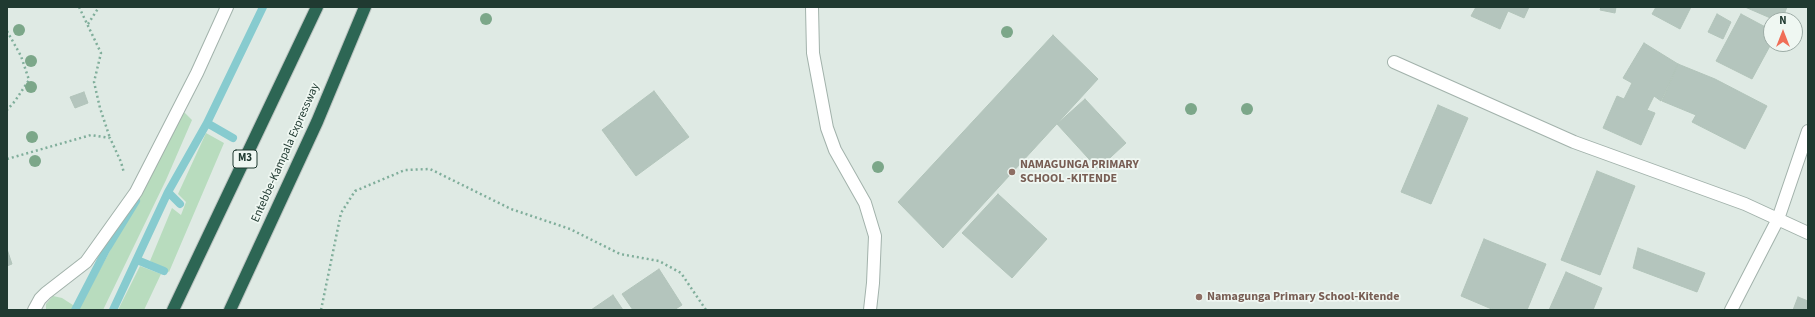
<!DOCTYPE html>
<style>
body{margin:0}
#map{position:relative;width:1815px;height:317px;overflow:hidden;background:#dfeae4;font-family:"Source Sans 3",sans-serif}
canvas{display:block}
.frame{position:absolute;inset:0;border:8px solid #203a31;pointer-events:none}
.north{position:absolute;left:1763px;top:12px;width:40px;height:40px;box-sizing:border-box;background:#eff7f2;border:1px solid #9caba5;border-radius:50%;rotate:0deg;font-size:11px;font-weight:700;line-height:16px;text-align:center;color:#203a31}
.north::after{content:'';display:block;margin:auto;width:14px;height:18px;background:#f06e57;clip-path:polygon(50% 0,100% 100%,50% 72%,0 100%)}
</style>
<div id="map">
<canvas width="1815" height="317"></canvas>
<div class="frame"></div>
<div class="north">N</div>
</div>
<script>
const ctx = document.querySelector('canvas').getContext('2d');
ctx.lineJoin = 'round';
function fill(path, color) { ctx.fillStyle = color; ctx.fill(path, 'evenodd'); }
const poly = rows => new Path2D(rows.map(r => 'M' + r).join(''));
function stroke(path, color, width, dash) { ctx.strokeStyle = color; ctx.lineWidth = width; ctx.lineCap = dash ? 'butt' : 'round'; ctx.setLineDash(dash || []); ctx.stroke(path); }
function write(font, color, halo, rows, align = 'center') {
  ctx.font = font + ' "Source Sans 3",sans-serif'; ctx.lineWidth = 3.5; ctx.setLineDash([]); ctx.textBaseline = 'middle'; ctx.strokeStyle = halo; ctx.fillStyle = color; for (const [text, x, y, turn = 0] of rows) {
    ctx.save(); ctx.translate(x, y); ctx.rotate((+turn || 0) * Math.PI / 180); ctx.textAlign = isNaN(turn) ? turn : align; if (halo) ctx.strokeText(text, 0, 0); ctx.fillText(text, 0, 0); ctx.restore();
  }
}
const green = poly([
 [183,111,192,120,166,180,103,310,78,310,111,249,106,246,132,204],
 [206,133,224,143,169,272,150,261,172,208,181,215,186,202,178,194],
 [140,266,161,274,144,310,118,310],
 [53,296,62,298,76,307,74,310,46,310,46,304]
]);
const stream = poly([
 [207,123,233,138],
 [168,192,180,204],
 [137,260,164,271],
 [75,310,106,250,136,201],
 [113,310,168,192,207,123,263,7]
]);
const building = poly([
 [1476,7,1529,7,1524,18,1508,11,1500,29,1471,16,1476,7],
 [1601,7,1616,7,1615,13,1600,10,1601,7],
 [1656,7,1691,7,1680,29,1652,14,1656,7],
 [1745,7,1787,7,1782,20,1775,20,1745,7],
 [1717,14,1731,22,1723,39,1708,32,1717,14],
 [1741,14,1771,30,1771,44,1752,79,1716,61,1741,14],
 [1053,35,1098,79,943,248,898,202,1053,35],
 [1644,43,1678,64,1661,101,1654,96,1647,110,1655,113,1641,145,1603,128,1617,96,1624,99,1632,83,1623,78,1644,43],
 [1678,64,1715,79,1767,106,1745,149,1692,122,1696,115,1662,101,1678,64],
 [654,91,689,137,636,176,602,130,654,91],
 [84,92,88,103,75,108,70,97,84,92],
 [1085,99,1126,143,1098,169,1057,124,1085,99],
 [1438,105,1468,118,1431,204,1401,192,1438,105],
 [1597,171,1635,186,1600,275,1561,260,1597,171],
 [998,194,1047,239,1012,278,962,233,998,194],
 [1484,239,1546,264,1527,310,1494,310,1461,296,1484,239],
 [1638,248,1705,273,1697,292,1633,268,1638,248],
 [7,249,12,264,7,266,7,249],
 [659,269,682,305,674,310,633,310,622,294,659,269],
 [1566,272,1602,288,1593,310,1549,310,1566,272],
 [613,295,623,310,591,310,613,295],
 [1798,297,1808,301,1808,310,1793,310,1798,297]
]);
const path = poly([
 [79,7,101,53,94,82,100,108,110,138],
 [88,24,99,7],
 [7,31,21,56,29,80,15,101,7,110],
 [7,159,91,135,110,138,121,162,124,173],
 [321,310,341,213,355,191,405,170,430,169,511,209,570,229,620,254,659,261,681,273,706,310]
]);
const street = poly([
 [812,7,813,53,827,128,835,150,865,203,875,236,873,283,870,310],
 [1394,62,1574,142,1745,204,1808,233],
 [34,310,40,299,46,293,86,262,136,192,197,73,227,7],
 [1731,310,1778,219,1808,131]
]);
const highway = poly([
 [173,310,317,7],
 [230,310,317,122,365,7]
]);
const trees = [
 [486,19],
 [19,30],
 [1007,32],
 [31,61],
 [31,87],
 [1191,109],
 [1247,109],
 [32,137],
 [35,161],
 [878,167]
];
const markers = [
 [1012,172,4,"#8d6e63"],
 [1199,297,4,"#8d6e63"]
];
const shields = [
 [245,159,24]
];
const shieldNames = [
 ["M3",245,159]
];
const streetNames = [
 ["Entebbe-Kampala Expressway",286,153,-66]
];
const educationNames = [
 ["NAMAGUNGA PRIMARY",1020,165],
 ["SCHOOL -KITENDE",1020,179],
 ["Namagunga Primary School-Kitende",1207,297]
];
fill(green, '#b8dcbe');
stroke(stream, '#87cbcf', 8);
fill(building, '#b4c5bd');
stroke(building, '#b2c4ba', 1);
stroke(street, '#a2b2ab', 14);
stroke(highway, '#bcc4c1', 14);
stroke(path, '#80ae9b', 2.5, [2, 3]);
stroke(street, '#fff', 12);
stroke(highway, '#2d6654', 12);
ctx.fillStyle = '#7ca789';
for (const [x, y] of trees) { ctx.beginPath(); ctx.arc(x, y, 6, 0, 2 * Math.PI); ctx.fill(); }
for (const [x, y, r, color] of markers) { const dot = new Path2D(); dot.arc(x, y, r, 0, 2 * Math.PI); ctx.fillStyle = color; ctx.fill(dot); stroke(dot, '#eff7f2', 1.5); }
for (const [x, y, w] of shields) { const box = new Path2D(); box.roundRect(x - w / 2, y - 9, w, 18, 3); ctx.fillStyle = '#eff7f2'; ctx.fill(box); stroke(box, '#203a31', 1); }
write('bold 11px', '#203a31', null, shieldNames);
write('12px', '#203a31', '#eff7f2', streetNames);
write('bold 12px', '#785e54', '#eff7f2', educationNames, 'left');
</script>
